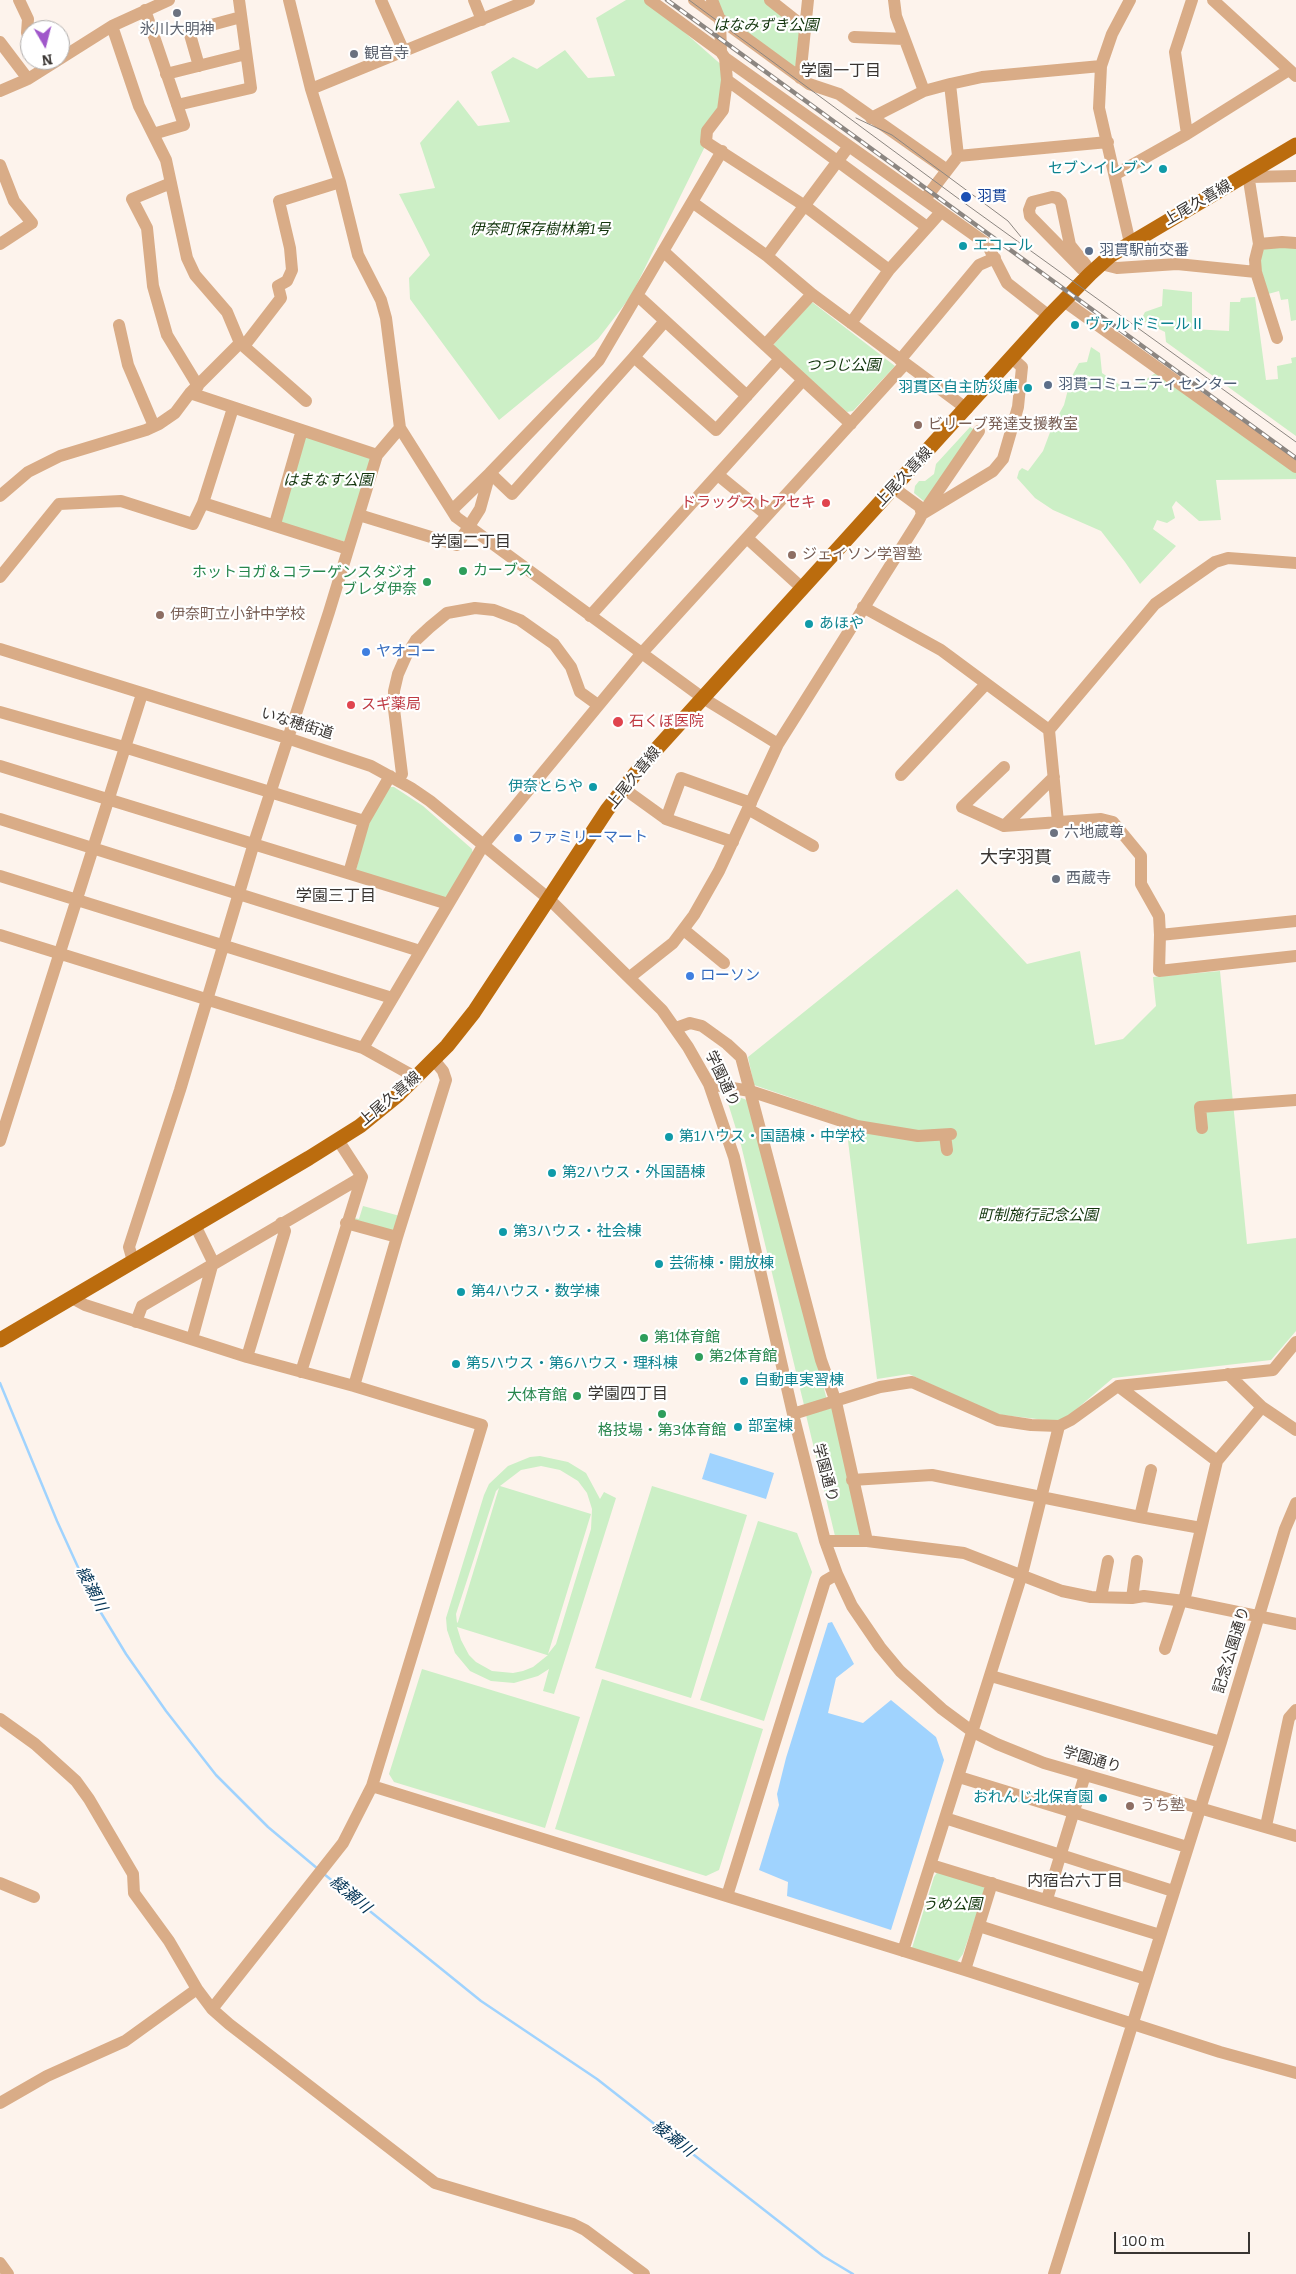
<!DOCTYPE html>
<meta charset="utf-8">
<style>
body{margin:0}
#map{position:relative;width:1296px;height:2274px;overflow:hidden;background:#fdf3ec;font-family:Bitter,serif}
canvas{display:block}
.north{position:absolute;left:20px;top:20px;width:50px;height:50px;box-sizing:border-box;background:#fff;border:1px solid #b0aead;border-radius:50%;rotate:172deg;font-size:14px;font-weight:700;line-height:20px;text-align:center;color:#393532}
.north::after{content:'';display:block;margin:auto;width:18px;height:22px;background:#a057ca;clip-path:polygon(50% 0,100% 100%,50% 72%,0 100%)}
.scale{position:absolute;left:1114px;top:2232px;width:136px;height:22px;box-sizing:border-box;border:2px solid #393532;border-top:0;padding-left:6px;font-size:15px;line-height:18px;white-space:nowrap;color:#393532;-webkit-text-stroke:4px #fff;paint-order:stroke}
</style>
<div id="map">
<canvas width="1296" height="2274"></canvas>
<div class="north">N</div>
<div class="scale">100 m</div>
</div>
<script>
const ctx = document.querySelector('canvas').getContext('2d');
ctx.lineJoin = 'round';
function fill(path, color) { ctx.fillStyle = color; ctx.fill(path, 'evenodd'); }
const poly = rows => new Path2D(rows.map(r => 'M' + r).join(''));
function stroke(path, color, width, dash) { ctx.strokeStyle = color; ctx.lineWidth = width; ctx.lineCap = dash ? 'butt' : 'round'; ctx.setLineDash(dash || []); ctx.stroke(path); }
function write(font, color, halo, rows, align = 'center') {
  ctx.font = font + ' Bitter,"Noto Sans JP",serif'; ctx.lineWidth = 4.5; ctx.setLineDash([]); ctx.textBaseline = 'middle'; ctx.strokeStyle = halo; ctx.fillStyle = color; for (const [text, x, y, turn = 0] of rows) {
    ctx.save(); ctx.translate(x, y); ctx.rotate((+turn || 0) * Math.PI / 180); ctx.textAlign = isNaN(turn) ? turn : align; if (halo) ctx.strokeText(text, 0, 0); ctx.fillText(text, 0, 0); ctx.restore();
  }
}
const green = poly([
 [626,0,648,0,725,68,723,110,631,296,598,339,499,420,410,299,409,278,430,255,399,194,435,188,420,143,458,100,478,126,510,122,491,72,513,57,537,69,565,50,588,78,615,76,596,18],
 [717,0,764,0,800,26,795,71,724,21],
 [1296,246,1296,320,1291,321,1288,299,1281,300,1279,291,1268,294,1258,258,1261,247],
 [1163,289,1192,292,1192,329,1229,331,1230,302,1240,302,1241,298,1255,297,1266,380,1278,379,1277,366,1292,363,1291,358,1296,357,1296,436,1166,342,1165,332,1141,320,1145,312,1162,306],
 [812,302,895,366,853,411,847,412,774,347,774,344],
 [1091,347,1100,353,1102,373,1129,391,1157,372,1296,471,1296,479,1216,480,1221,520,1199,521,1176,501,1172,507,1175,518,1167,523,1157,520,1153,529,1176,546,1140,584,1125,562,1101,531,1053,510,1035,498,1017,478,1019,471,1022,468,1028,471,1043,451,1052,427,1064,405,1071,378,1079,363,1087,362],
 [970,427,976,431,926,503,914,493,915,486,919,481,925,481,934,474,936,464],
 [307,437,370,457,371,462,346,542,281,523,302,440],
 [389,787,394,787,423,806,472,849,473,854,449,897,443,898,356,871,367,821],
 [957,889,1027,964,1080,951,1095,1045,1123,1039,1156,1006,1153,977,1220,971,1247,1244,1296,1238,1296,1331,1271,1360,1113,1378,1066,1418,1054,1421,994,1414,909,1374,877,1379,845,1116,754,1085,748,1057],
 [733,1095,747,1100,827,1400,804,1405,741,1145,727,1100],
 [363,1206,400,1216,395,1231,354,1221,354,1218,359,1219],
 [832,1407,861,1536,835,1536,806,1415],
 [540,1456,568,1462,586,1473,600,1499,604,1492,616,1498,554,1694,543,1691,549,1669,538,1676,514,1683,491,1681,470,1671,455,1653,447,1630,446,1618,484,1495,489,1484,508,1466,530,1457],
 [541,1466,560,1470,578,1481,587,1493,592,1509,591,1529,556,1644,548,1654,591,1514,500,1486,521,1470],
 [499,1488,458,1622,457,1623,456,1614,496,1491],
 [457,1627,547,1655,548,1655,533,1667,523,1671,513,1673,492,1671,476,1662,469,1655,461,1640],
 [652,1486,747,1515,691,1698,595,1668],
 [758,1521,797,1533,812,1572,764,1721,700,1700],
 [422,1669,580,1717,545,1828,394,1782,389,1774],
 [602,1679,763,1729,719,1870,706,1876,555,1829],
 [938,1871,983,1885,985,1890,963,1954,957,1962,912,1948,934,1877]
]);
const water = poly([
 [710,1453,774,1473,766,1499,702,1479],
 [832,1622,854,1664,836,1678,828,1713,863,1723,891,1700,936,1737,944,1760,891,1930,787,1896,788,1882,759,1870,779,1805,777,1794,786,1758,828,1623]
]);
const stream = poly([
 [0,1383,57,1521,92,1598,126,1654,166,1711,216,1775,268,1827,318,1869],
 [324,1874,481,2001,597,2079,823,2256,853,2274]
]);
const minor = poly([
 [19,0,28,19,27,33,30,36],
 [289,0,311,89,340,182,358,255,381,300,386,318,400,428,456,517,703,698,778,744],
 [381,0,404,52],
 [474,0,482,20],
 [650,0,721,52,725,58,987,244,1007,283,1049,316],
 [694,0,809,84,839,94,947,170],
 [712,0,720,20,721,52],
 [770,0,804,27],
 [894,0,896,16,924,91],
 [1130,0,1112,34,1101,66,1099,108,1130,243],
 [1213,0,1296,76],
 [145,10,184,125,153,134],
 [112,26,139,106,166,160,187,258,195,275,227,312,240,343,306,401],
 [854,37,904,39],
 [0,42,28,79],
 [725,58,727,80,723,110,707,131,706,142,805,206,889,270],
 [199,66,189,31,241,17],
 [166,74,246,54],
 [800,78,808,0],
 [727,80,927,227],
 [950,84,958,156],
 [311,89,529,0],
 [0,91,28,79,112,26,169,0],
 [177,105,251,88,239,0],
 [871,118,924,91,950,84,982,77,1101,66],
 [1187,134,1175,52,1192,0],
 [0,165,14,201,32,223,0,244],
 [1116,174,1187,134,1289,70],
 [1250,177,1296,176],
 [171,183,132,199,147,228,153,286,167,335,198,386],
 [1052,197,1057,198,1061,202,1070,245,1086,265,1090,274,1082,269,1030,216,1029,210,1032,202,1052,197],
 [925,199,958,156,1108,142],
 [692,202,722,151],
 [1259,244,1282,242,1296,243],
 [663,251,851,424],
 [767,256,849,146],
 [1101,264,1117,268,1177,264,1256,272,1255,260,1259,244,1248,174],
 [1256,272,1277,338],
 [638,296,747,396],
 [1064,301,1296,467],
 [851,323,889,270,941,212],
 [119,325,128,365,154,426],
 [765,345,812,294],
 [244,346,281,298,278,286,287,281,292,270,290,248,279,201,340,182],
 [634,357,665,321],
 [900,360,979,265,995,258],
 [190,393,377,455],
 [718,475,767,515],
 [0,496,28,472,60,456,146,430,159,424,175,413,190,393,240,343],
 [203,503,348,549],
 [452,510,490,473,512,494,634,357,716,430,780,359],
 [925,510,979,431],
 [922,514,993,471,1003,459,1018,407,1022,367,1013,359],
 [359,515,457,545,480,509,490,473,599,360,692,202,767,256,812,294,967,409],
 [275,524,302,430],
 [747,538,802,588],
 [0,577,59,504,121,501,193,524,203,503,233,408],
 [863,607,941,650,1049,730],
 [590,616,803,380],
 [0,649,287,738,371,766,411,788,430,801,549,899,662,1010,688,1047,709,1084,734,1157,793,1414,825,1541,837,1574,852,1606,880,1647,900,1671,942,1709,973,1732,997,1744,1044,1763,1296,1836],
 [0,712,124,747,364,821],
 [0,766,448,904],
 [1004,767,962,807,1004,826,1101,819,1113,822,1141,856,1141,884,1159,916,1160,935],
 [402,774,394,709,394,691,398,674,406,656,416,640,430,627,447,613,475,608,494,610,520,620,554,644,571,667,580,692,598,705],
 [901,775,986,684],
 [623,788,666,819],
 [748,809,813,846],
 [0,819,420,951],
 [1058,822,1049,730,1155,604,1215,562,1228,558,1296,563],
 [1004,826,1054,777],
 [733,842,666,819,681,778,751,803],
 [349,873,364,821,390,776],
 [0,876,392,998],
 [1296,921,1160,935,1159,971,1296,956],
 [684,930,724,963],
 [0,935,363,1048,417,1078],
 [630,977,673,943,694,915,719,871,778,744,919,520,922,514,920,507,894,488],
 [676,1028,690,1023,702,1026,727,1044,741,1057,821,1360,836,1402,867,1541],
 [363,1048,484,844,641,654,905,364],
 [709,1084,750,1091,857,1126,918,1136,951,1134],
 [1202,1128,1200,1107,1296,1100],
 [945,1135,947,1150],
 [338,1140,362,1177],
 [0,1141,142,694],
 [346,1223,397,1237],
 [133,1261,129,1247,180,1090,254,843,329,612,377,455,400,428],
 [72,1298,85,1305,247,1357,354,1386,482,1425,372,1786,343,1843,212,2009],
 [136,1322,142,1306,362,1177],
 [192,1339,213,1262,195,1225],
 [247,1357,285,1231,281,1223],
 [301,1372,362,1177],
 [1228,1374,1262,1407,1296,1430],
 [354,1386,397,1237,446,1080,443,1071,434,1060],
 [1118,1386,1217,1461],
 [793,1414,880,1387,912,1382,998,1420,1031,1425,1059,1426,1071,1420,1118,1386,1273,1370,1296,1342],
 [852,1480,932,1475,1140,1517,1201,1528],
 [1140,1517,1151,1470],
 [825,1541,867,1541,964,1553,1062,1591,1091,1597,1132,1598,1144,1596,1184,1601,1296,1624],
 [1101,1597,1108,1561],
 [1132,1598,1137,1561],
 [1184,1601,1217,1461,1262,1407],
 [1165,1649,1181,1601],
 [991,1676,1221,1742],
 [0,1719,35,1744,76,1781,89,1799,133,1874,134,1893,169,1941,197,1989],
 [959,1777,1187,1847],
 [372,1786,965,1970,1220,2052,1296,2073],
 [945,1818,1173,1891],
 [1266,1826,1289,1718,1296,1710],
 [931,1865,1160,1935],
 [0,1883,34,1897],
 [727,1896,825,1581,837,1574],
 [1047,1899,1085,1775],
 [979,1926,1146,1979],
 [903,1951,1022,1574,1059,1426],
 [965,1970,992,1883],
 [0,2103,47,2076,125,2041,197,1989,212,2009,229,2024,435,2183,573,2224,585,2230,644,2274],
 [0,2263,8,2274],
 [1054,2274,1221,1742,1285,1529,1296,1503]
]);
const major = poly([
 [0,1340,309,1158,360,1126,398,1095,447,1046,474,1012,607,810,642,765,1049,316,1090,274,1111,255,1296,145]
]);
const tram = poly([
 [689,0,963,202,1296,442],
 [856,118,892,135,1008,221,1026,243]
]);
const rail = poly([
 [667,0,1296,458]
]);
const markers = [
 [177,13,5,"#6b7280"],
 [354,54,5,"#6b7280"],
 [1163,169,5,"#0f9aa8"],
 [966,197,6,"#1a4fb4"],
 [963,246,5,"#0f9aa8"],
 [1089,251,5,"#5c6f8a"],
 [1075,325,5,"#0f9aa8"],
 [1048,385,5,"#5c6f8a"],
 [1028,388,5,"#0f9aa8"],
 [918,425,5,"#8d6e63"],
 [826,503,5,"#e0444e"],
 [792,555,5,"#8d6e63"],
 [463,571,5,"#2e9e5b"],
 [427,582,5,"#2e9e5b"],
 [160,615,5,"#8d6e63"],
 [809,624,5,"#0f9aa8"],
 [366,652,5,"#3f7fe0"],
 [351,705,5,"#e0444e"],
 [618,722,6,"#e0444e"],
 [593,787,5,"#0f9aa8"],
 [1054,833,5,"#6b7280"],
 [518,838,5,"#3f7fe0"],
 [1056,879,5,"#6b7280"],
 [690,976,5,"#3f7fe0"],
 [669,1137,5,"#0f9aa8"],
 [552,1173,5,"#0f9aa8"],
 [503,1232,5,"#0f9aa8"],
 [659,1264,5,"#0f9aa8"],
 [461,1292,5,"#0f9aa8"],
 [644,1338,5,"#2e9e5b"],
 [699,1357,5,"#2e9e5b"],
 [456,1364,5,"#0f9aa8"],
 [744,1381,5,"#0f9aa8"],
 [577,1396,5,"#2e9e5b"],
 [662,1414,5,"#2e9e5b"],
 [738,1427,5,"#0f9aa8"],
 [1103,1798,5,"#0f9aa8"],
 [1130,1806,5,"#8d6e63"]
];
const parkNames = [
 ["はなみずき公園",766,26],
 ["伊奈町保存樹林第1号",540,230],
 ["つつじ公園",843,366],
 ["はまなす公園",328,481],
 ["町制施行記念公園",1038,1216],
 ["うめ公園",952,1905]
];
const worshipNames = [
 ["氷川大明神",177,30,"center"],
 ["観音寺",364,54],
 ["六地蔵尊",1064,833],
 ["西蔵寺",1066,879]
];
const cultureNames = [
 ["セブンイレブン",1153,169,"right"],
 ["エコール",973,246],
 ["ヴァルドミールⅡ",1085,325],
 ["羽貫区自主防災庫",1018,388,"right"],
 ["あほや",819,624],
 ["伊奈とらや",583,787,"right"],
 ["第1ハウス・国語棟・中学校",679,1137],
 ["第2ハウス・外国語棟",562,1173],
 ["第3ハウス・社会棟",513,1232],
 ["芸術棟・開放棟",669,1264],
 ["第4ハウス・数学棟",471,1292],
 ["第5ハウス・第6ハウス・理科棟",466,1364],
 ["自動車実習棟",754,1381],
 ["部室棟",748,1427],
 ["おれんじ北保育園",1093,1798,"right"]
];
const transitNames = [
 ["羽貫",977,197]
];
const streetNames = [
 ["上尾久喜線",1198,203,-30],
 ["上尾久喜線",904,477,-47],
 ["いな穂街道",297,724,17],
 ["上尾久喜線",634,778,-51],
 ["学園通り",722,1079,65],
 ["上尾久喜線",390,1099,-40],
 ["学園通り",825,1473,75],
 ["記念公園通り",1232,1650,-73],
 ["学園通り",1092,1760,16]
];
const serviceNames = [
 ["羽貫駅前交番",1099,251],
 ["羽貫コミュニティセンター",1058,385]
];
const educationNames = [
 ["ビリーブ発達支援教室",928,425],
 ["ジェイソン学習塾",802,555],
 ["伊奈町立小針中学校",170,615],
 ["うち塾",1140,1806]
];
const healthNames = [
 ["ドラッグストアセキ",816,503,"right"],
 ["スギ薬局",361,705],
 ["石くぼ医院",629,722]
];
const leisureNames = [
 ["カーブス",473,571],
 ["ホットヨガ＆コラーゲンスタジオ",417,573,"right"],
 ["ブレダ伊奈",417,590,"right"],
 ["第1体育館",654,1338],
 ["第2体育館",709,1357],
 ["大体育館",567,1396,"right"],
 ["格技場・第3体育館",662,1431,"center"]
];
const shopNames = [
 ["ヤオコー",376,652],
 ["ファミリーマート",528,838],
 ["ローソン",700,976]
];
const neighbourhoodNames = [
 ["学園一丁目",841,72],
 ["学園二丁目",471,543],
 ["学園三丁目",336,897],
 ["学園四丁目",628,1395],
 ["内宿台六丁目",1075,1882]
];
const waterNames = [
 ["綾瀬川",91,1589,63],
 ["綾瀬川",350,1895,40],
 ["綾瀬川",673,2139,38]
];
const quarterNames = [
 ["大字羽貫",1016,858]
];
fill(green, '#ccefc6');
fill(water, '#a0d3fe');
stroke(stream, '#a0d3fe', 2.5);
stroke(minor, '#d9ac87', 12);
stroke(major, '#bb6c0e', 15);
stroke(tram, '#8c8681', 1);
stroke(rail, '#8c8681', 4.5);
stroke(rail, '#fff', 2.5, [8]);
for (const [x, y, r, color] of markers) { const dot = new Path2D(); dot.arc(x, y, r, 0, 2 * Math.PI); ctx.fillStyle = color; ctx.fill(dot); stroke(dot, '#fff', 2); }
write('italic 15px', '#11340b', '#fff', parkNames);
write('15px', '#5b616d', '#fff', worshipNames, 'left');
write('15px', '#0d838f', '#fff', cultureNames, 'left');
write('15px', '#164399', '#fff', transitNames, 'left');
write('15px', '#393532', '#fff', streetNames);
write('15px', '#4e5e75', '#fff', serviceNames, 'left');
write('15px', '#785e54', '#fff', educationNames, 'left');
write('15px', '#be3a42', '#fff', healthNames, 'left');
write('15px', '#27864d', '#fff', leisureNames, 'left');
write('15px', '#366cbe', '#fff', shopNames, 'left');
write('16px', '#393532', '#fff', neighbourhoodNames);
write('italic 16px', '#003254', '#fff', waterNames);
write('18px', '#393532', '#fff', quarterNames);
</script>
